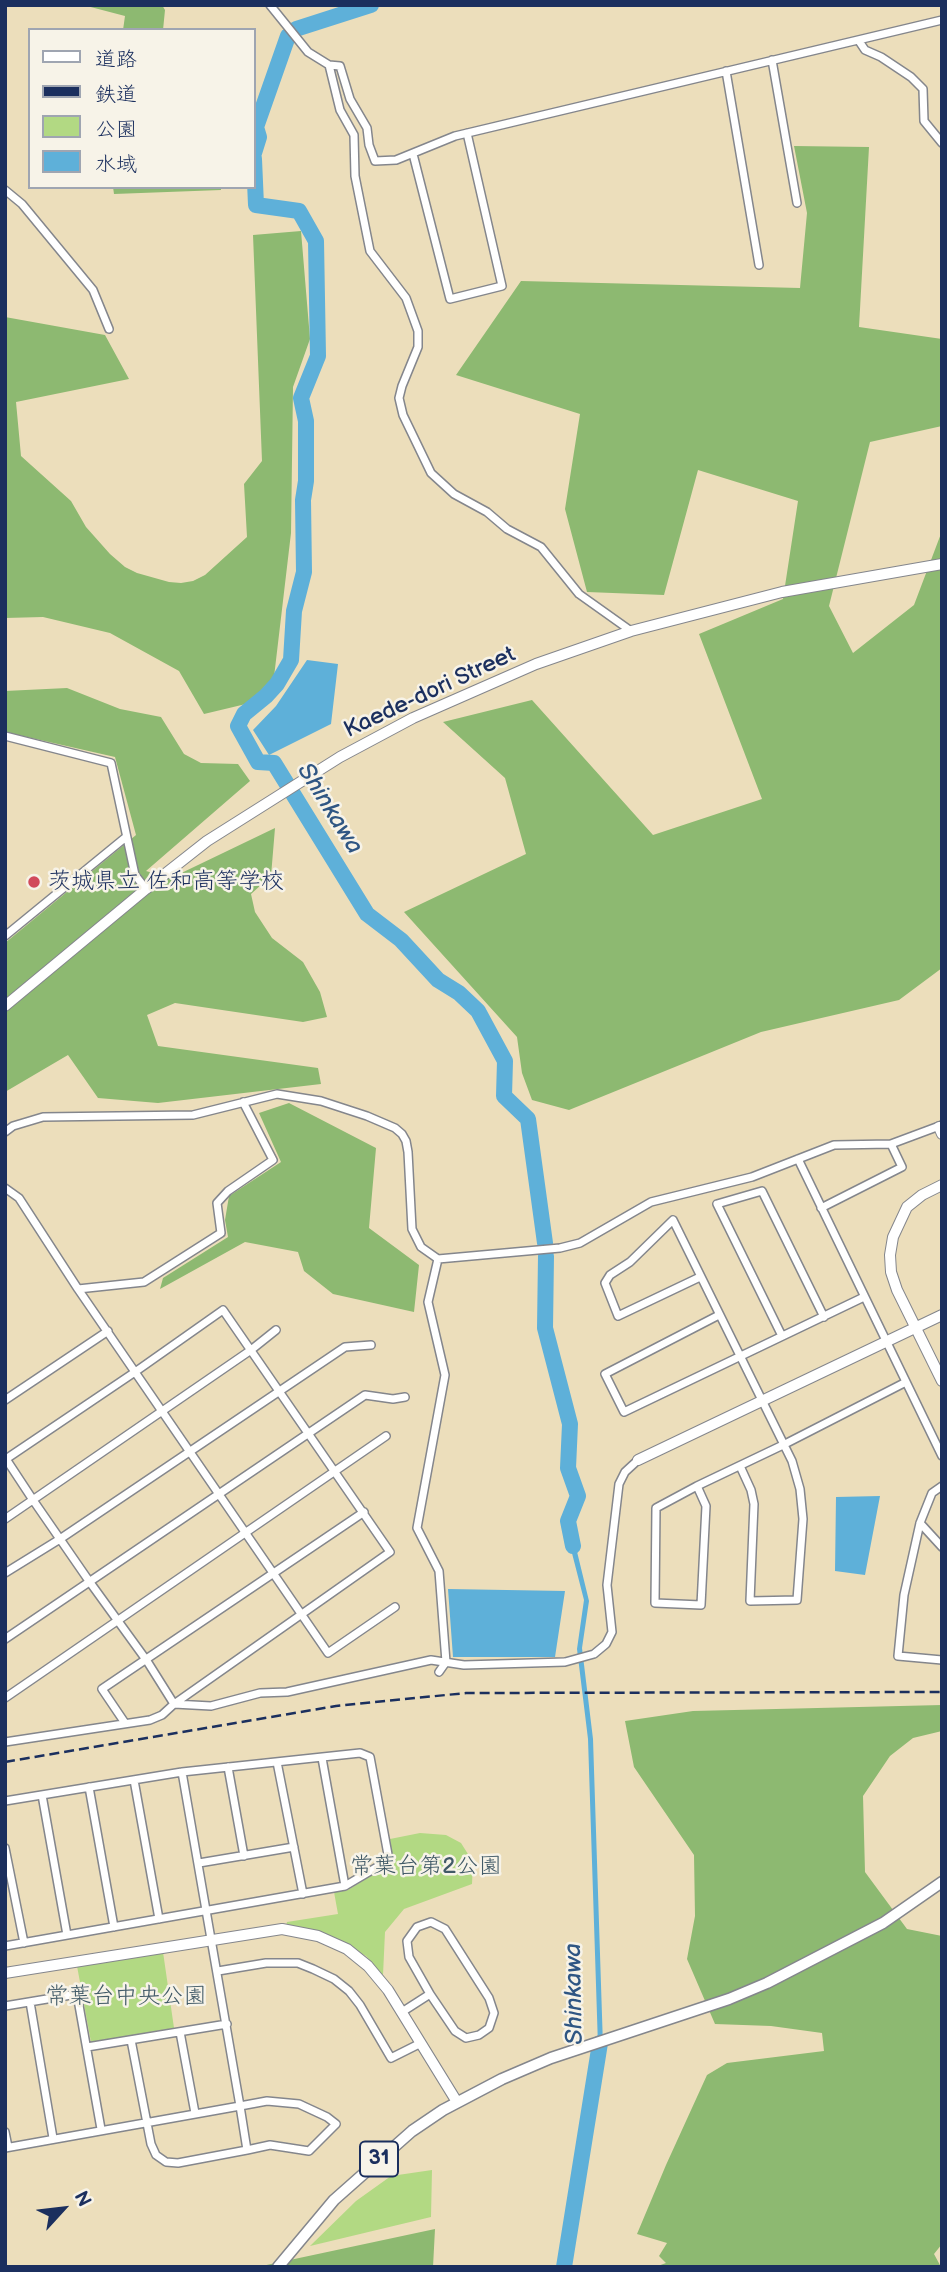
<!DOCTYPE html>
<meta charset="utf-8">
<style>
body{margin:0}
#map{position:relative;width:947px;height:2272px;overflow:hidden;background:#ecdebb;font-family:"Balsamiq Sans","Klee One",sans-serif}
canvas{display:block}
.frame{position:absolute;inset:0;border:7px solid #1b2f5e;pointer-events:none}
.legend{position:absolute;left:28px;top:28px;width:228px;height:161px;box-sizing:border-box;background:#f7f3e8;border:2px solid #9fa5b1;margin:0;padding:9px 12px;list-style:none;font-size:21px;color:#1b2f5e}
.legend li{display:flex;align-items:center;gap:14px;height:35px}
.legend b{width:35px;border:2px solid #9fa5b1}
.north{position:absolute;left:28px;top:2174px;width:70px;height:70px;-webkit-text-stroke:5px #f7f3e8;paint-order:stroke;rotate:63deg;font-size:19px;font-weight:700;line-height:28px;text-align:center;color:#1b2f5e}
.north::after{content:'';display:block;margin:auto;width:24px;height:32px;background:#1b2f5e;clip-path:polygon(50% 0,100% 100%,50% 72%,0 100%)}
</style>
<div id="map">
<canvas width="947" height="2272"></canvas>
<div class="frame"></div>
<ul class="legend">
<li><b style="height:9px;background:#fff"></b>道路</li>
<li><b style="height:9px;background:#1b2f5e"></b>鉄道</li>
<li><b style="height:19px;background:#b2d983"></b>公園</li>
<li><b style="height:19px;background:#5eb0d9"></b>水域</li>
</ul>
<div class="north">N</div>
</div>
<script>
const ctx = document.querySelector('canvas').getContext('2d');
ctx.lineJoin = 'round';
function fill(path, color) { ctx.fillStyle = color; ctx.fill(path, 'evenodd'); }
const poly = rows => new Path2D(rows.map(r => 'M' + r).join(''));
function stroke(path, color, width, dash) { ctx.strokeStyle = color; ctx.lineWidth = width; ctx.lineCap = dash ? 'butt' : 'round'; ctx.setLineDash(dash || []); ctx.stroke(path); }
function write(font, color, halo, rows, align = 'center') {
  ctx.font = font + ' "Balsamiq Sans","Klee One",sans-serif'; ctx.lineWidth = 5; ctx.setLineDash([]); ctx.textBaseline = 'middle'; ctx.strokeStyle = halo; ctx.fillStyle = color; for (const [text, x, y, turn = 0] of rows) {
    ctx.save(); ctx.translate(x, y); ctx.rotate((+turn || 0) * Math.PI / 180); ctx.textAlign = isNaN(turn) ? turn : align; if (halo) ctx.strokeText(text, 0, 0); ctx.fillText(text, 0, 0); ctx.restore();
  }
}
const green = poly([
 [420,1833,446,1835,461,1843,473,1862,472,1884,404,1909,385,1932,383,1975,366,1956,319,1931,286,1926,287,1922,338,1914,334,1892,348,1890,393,1862,390,1839],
 [163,1952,174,2028,91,2042,77,1966],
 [432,2170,431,2217,310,2246,356,2201,391,2176]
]);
const forest = poly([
 [83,5,162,5,165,10,163,30,123,30,125,16],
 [794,146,869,147,859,327,942,339,942,426,870,442,829,606,853,653,914,605,942,531,942,968,899,1000,761,1032,569,1110,532,1100,522,1073,517,1037,404,912,526,854,505,778,443,722,532,700,653,835,762,799,699,634,783,599,798,501,698,470,664,595,587,592,565,509,580,414,456,375,521,281,800,288,807,213],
 [113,187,221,187,221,190,114,194],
 [301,231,310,339,293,387,291,533,274,677,250,703,204,714,179,671,110,633,43,617,5,618,5,317,105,335,129,379,16,402,21,456,71,501,86,527,110,554,125,567,137,573,169,582,181,583,193,581,205,575,247,537,244,484,262,461,253,235],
 [67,688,120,709,161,717,184,754,201,763,238,764,250,781,146,871,171,878,275,828,271,876,251,894,255,912,272,938,303,962,320,992,327,1017,303,1022,175,1003,147,1015,158,1046,318,1068,321,1084,158,1103,98,1098,68,1055,5,1092,5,943,136,835,115,757,5,732,5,691],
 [289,1103,376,1148,369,1228,419,1265,414,1312,333,1294,304,1271,298,1252,245,1242,160,1289,163,1278,228,1237,225,1220,229,1196,281,1162,259,1113],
 [942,1705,942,1731,913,1738,890,1756,863,1796,865,1872,907,1929,942,1936,942,2244,934,2254,941,2267,655,2267,666,2263,659,2256,667,2243,637,2234,666,2165,707,2075,727,2063,824,2051,822,2033,771,2026,715,2024,687,1959,695,1916,694,1855,634,1767,625,1721,693,1711],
 [435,2229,433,2267,257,2267]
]);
const water = poly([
 [307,660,338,664,331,724,269,755,253,730,276,706],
 [880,1496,865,1575,835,1571,836,1497],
 [565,1526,571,1527,589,1601,582,1648,593,1739,603,2046,601,2062,596,2061,598,2046,588,1739,577,1649,584,1600],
 [448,1589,565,1591,555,1657,453,1657]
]);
const river = poly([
 [296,29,371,5],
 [254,153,259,137,256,127,288,36],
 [254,159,256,205,299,211,316,241,318,356,301,398,306,421,306,481,303,500,304,572,294,611,291,660,277,684,266,696,244,714,238,726,258,762,274,763,367,914,401,940,438,980,459,993,478,1011,505,1061,504,1096,528,1119,545,1243],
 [546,1256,545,1328,570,1424,568,1468,578,1496,568,1521,573,1546],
 [564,2267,600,2043]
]);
const street = poly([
 [270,5,308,52,329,65,340,110,354,135,355,176,370,251,406,298,418,331,418,347,402,386,399,398,403,415,431,473,454,494,487,512,507,529,541,547,579,594,631,631],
 [859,41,865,50,881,57,911,77,923,89,924,121,942,143],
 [772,60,797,203],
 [329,65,340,66,350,99,367,128,369,145,375,161,396,160,455,136,942,20],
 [726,71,759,265],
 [413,154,450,299,502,286,467,133],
 [5,190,22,204,93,290,109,329],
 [5,736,111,763,135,875,146,889],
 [5,936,126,837],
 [5,1132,13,1126,43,1117,193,1115,277,1094,321,1101,367,1116,395,1128,402,1134,406,1141,408,1152,412,1229,421,1247,438,1259,560,1248,580,1243,651,1202,752,1177,834,1145,891,1144,942,1125],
 [798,1159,942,1456],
 [5,1188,19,1198,78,1289,328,1653,395,1607],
 [821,1208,902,1167,891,1144],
 [438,1259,428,1302,445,1375,417,1528,439,1571,446,1662,439,1672],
 [700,1277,618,1316,605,1283,610,1275,630,1262,673,1220,792,1461,800,1489,803,1519,797,1600,750,1601,754,1504,751,1490,740,1466],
 [78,1289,144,1282,221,1233,217,1203,228,1191,273,1160,243,1102],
 [719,1315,605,1374,624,1412,864,1297],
 [782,1336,717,1204,762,1191,824,1317],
 [5,1400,108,1331],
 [5,1458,6,1459,33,1500,89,1581,147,1661,174,1704,390,1552,223,1310,135,1372,6,1459,5,1459],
 [697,1486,706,1506,701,1605,655,1603,656,1508,697,1486,783,1445,906,1382],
 [942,1486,932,1493,920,1523,904,1595,898,1656,942,1660],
 [5,1519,251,1350,276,1330],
 [920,1523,942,1547],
 [5,1573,60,1539,345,1347,371,1345],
 [5,1639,365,1395,393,1399,405,1397],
 [5,1698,386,1436],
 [125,1723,102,1689,364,1512],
 [5,1742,150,1720,162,1715,174,1704,211,1706,260,1693,287,1692,431,1660,464,1665,565,1662,594,1654,606,1644,612,1632,607,1585,619,1484,625,1472,638,1460],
 [277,1762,303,1894],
 [228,1767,244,1856],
 [134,1780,159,1919],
 [89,1787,114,1927],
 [42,1795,67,1935],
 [5,1801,182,1772,360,1753,370,1757,389,1860,345,1886],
 [5,1848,24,1943],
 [199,1863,294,1847],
 [5,1946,345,1886,322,1758],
 [218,1971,266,1963,298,1963,313,1969,334,1979,349,1991,360,2005,391,2058,421,2043],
 [30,2002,53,2138],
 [5,2006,77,1994,101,2129],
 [402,2012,430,1994,455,2031,466,2038,479,2035,489,2028,494,2013,489,1998,445,1929,431,1922,417,1927,407,1941,409,1957,430,1994],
 [180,2032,195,2113],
 [131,2040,151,2144,156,2155,166,2162,178,2163,247,2150,240,2106,267,2101,299,2104,327,2117,336,2124,309,2151,270,2145,247,2150],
 [87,2047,227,2024],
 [5,2132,8,2147],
 [5,2148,240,2106,182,1772]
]);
const secondary = poly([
 [5,1006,146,889,207,841,340,757,413,718,536,664,631,631,782,592,942,564],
 [939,1127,942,1134],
 [942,1185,922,1195,907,1207,893,1237,890,1255,891,1272,897,1290,942,1381],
 [638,1460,942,1315],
 [5,1973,282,1929,318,1936,347,1949,368,1966,388,1990,457,2102]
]);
const primary = poly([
 [278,2267,334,2200,412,2131,443,2110,502,2079,551,2058,729,1999,767,1983,883,1923,942,1882]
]);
const rail = poly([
 [5,1762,336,1706,466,1693,942,1692]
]);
const markers = [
 [34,882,7,"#d1495b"]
];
const shields = [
 [379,2159,38]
];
const shieldNames = [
 ["31",379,2159]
];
const streetNames = [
 ["Kaede-dori Street",430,693,-25]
];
const poiNames = [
 ["茨城県立 佐和高等学校",48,882]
];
const parkNames = [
 ["常葉台第2公園",426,1867],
 ["常葉台中央公園",126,1997]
];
const waterNames = [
 ["Shinkawa",329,809,58],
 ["Shinkawa",575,1994,-91]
];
fill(green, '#b2d983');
fill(forest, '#8db971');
fill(water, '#5eb0d9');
stroke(river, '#5eb0d9', 16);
stroke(street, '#84868c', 10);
stroke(secondary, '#84868c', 12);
stroke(primary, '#84868c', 13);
stroke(street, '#fff', 7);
stroke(secondary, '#fff', 10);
stroke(primary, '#fff', 10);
stroke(rail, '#1b2f5e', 2.5, [10, 5]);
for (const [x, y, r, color] of markers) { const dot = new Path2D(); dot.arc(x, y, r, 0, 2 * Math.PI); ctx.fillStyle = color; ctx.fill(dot); stroke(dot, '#f7f3e8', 2.5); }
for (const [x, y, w] of shields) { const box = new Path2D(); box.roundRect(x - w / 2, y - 17.5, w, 35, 5); ctx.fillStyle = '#f7f3e8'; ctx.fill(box); stroke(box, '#1b2f5e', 2); }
write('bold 21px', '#1b2f5e', null, shieldNames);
write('23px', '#1b2f5e', '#f7f3e8', streetNames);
write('23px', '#1b2f5e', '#f7f3e8', poiNames, 'left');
write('23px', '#415a67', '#f7f3e8', parkNames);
write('italic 24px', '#2f5683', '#f7f3e8', waterNames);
</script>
